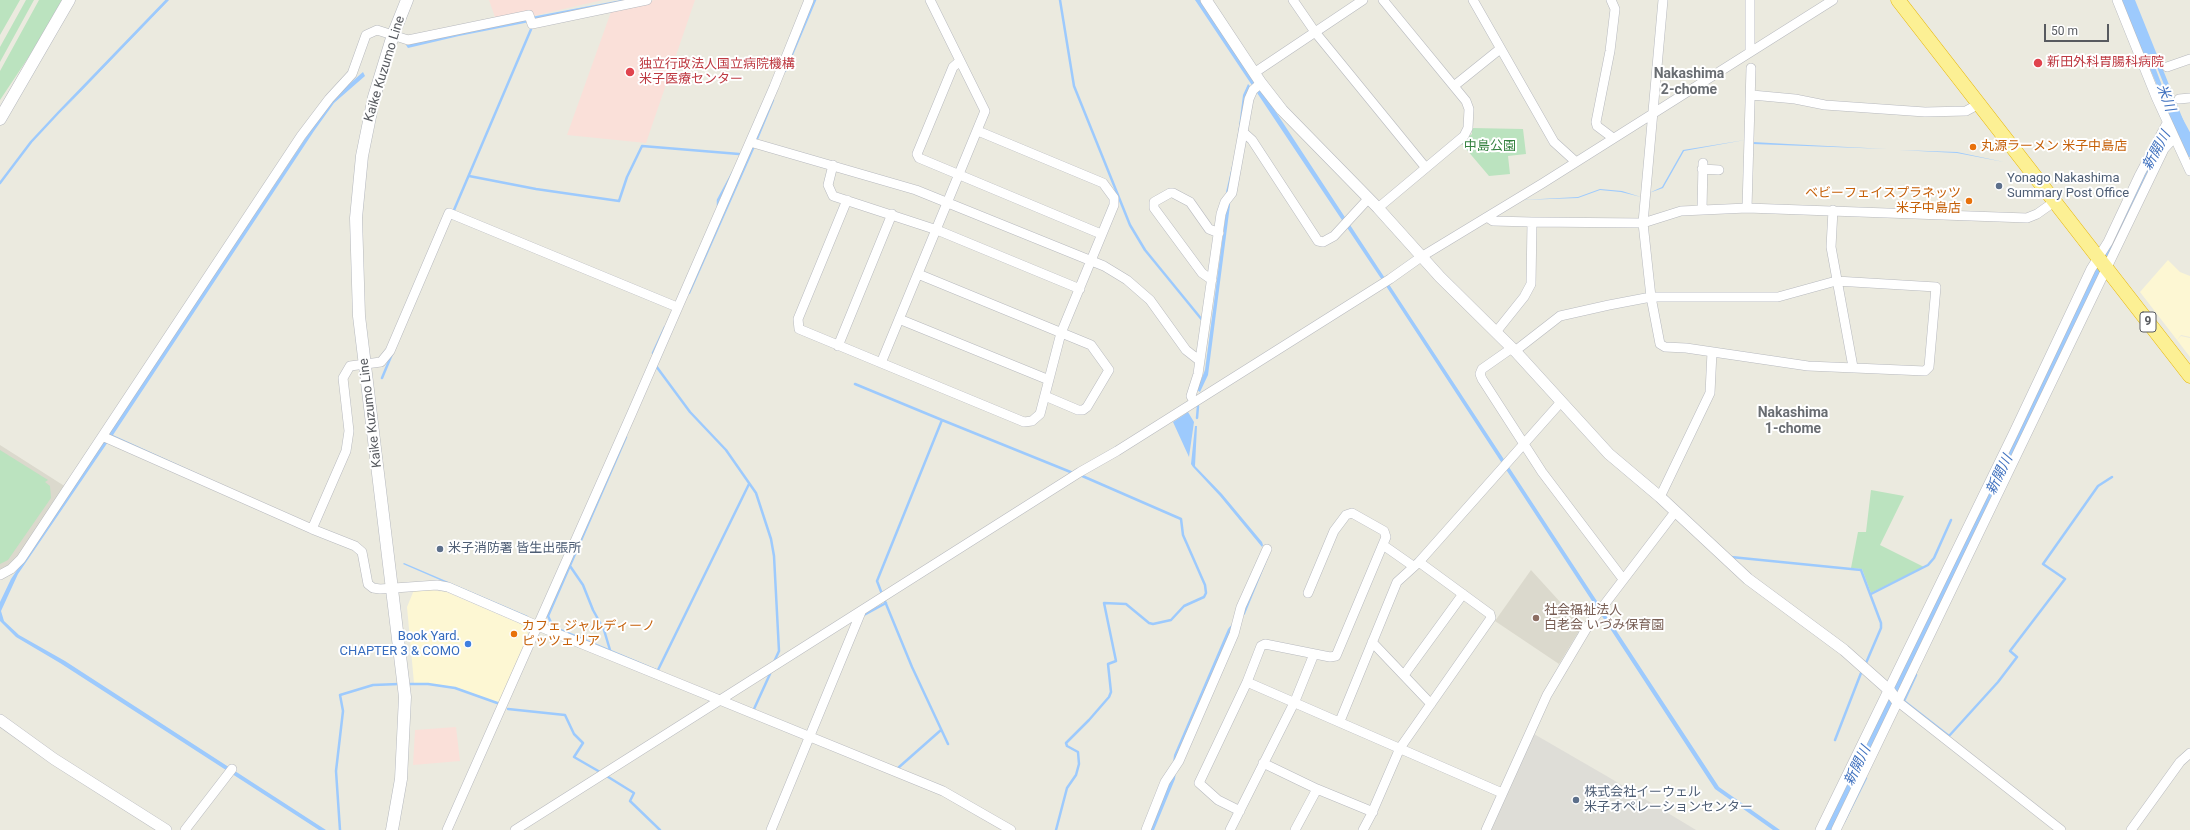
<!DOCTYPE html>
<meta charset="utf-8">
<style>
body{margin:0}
#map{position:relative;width:2190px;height:830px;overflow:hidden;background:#ebeadf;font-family:Roboto,sans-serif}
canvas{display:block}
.scale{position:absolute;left:2044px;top:24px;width:65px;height:18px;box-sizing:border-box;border:2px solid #585b60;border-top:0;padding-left:5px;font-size:12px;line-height:14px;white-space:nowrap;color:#585b60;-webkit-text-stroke:3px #fff;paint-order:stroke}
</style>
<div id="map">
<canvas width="2190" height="830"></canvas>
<div class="scale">50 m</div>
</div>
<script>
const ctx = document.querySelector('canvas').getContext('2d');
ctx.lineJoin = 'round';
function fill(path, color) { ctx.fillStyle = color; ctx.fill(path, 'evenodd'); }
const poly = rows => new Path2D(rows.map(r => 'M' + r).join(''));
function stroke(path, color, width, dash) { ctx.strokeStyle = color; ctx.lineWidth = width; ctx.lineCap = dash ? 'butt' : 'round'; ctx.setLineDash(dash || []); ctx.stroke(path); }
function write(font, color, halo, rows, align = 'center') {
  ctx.font = font + ' Roboto,"Noto Sans JP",sans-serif'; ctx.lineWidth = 4; ctx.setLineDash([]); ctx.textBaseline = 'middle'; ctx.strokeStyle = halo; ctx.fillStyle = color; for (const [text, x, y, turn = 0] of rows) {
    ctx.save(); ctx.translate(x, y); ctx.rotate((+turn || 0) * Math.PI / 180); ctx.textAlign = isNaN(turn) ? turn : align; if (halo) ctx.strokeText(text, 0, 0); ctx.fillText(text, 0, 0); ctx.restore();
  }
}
const commercial = poly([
 [2168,260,2180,272,2190,276,2190,337,2181,335,2177,340,2140,292],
 [2181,336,2190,338,2190,357,2177,340],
 [414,590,430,590,446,592,525,626,529,637,501,704,455,687,414,683,407,607]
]);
const industrial = poly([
 [1534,734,1610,778,1696,830,1491,830]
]);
const education = poly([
 [0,445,66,487,21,554,10,566,0,572],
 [1531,570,1582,626,1559,664,1495,621]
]);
const medical = poly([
 [489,0,603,0,533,16,496,20],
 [655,0,695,0,646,143,567,135,612,9],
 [456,727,460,761,413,765,415,730]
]);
const green = poly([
 [0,0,20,0,0,35],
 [26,0,34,0,0,62,0,47],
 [39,0,62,0,30,55,0,100,0,71],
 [1472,128,1523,129,1526,154,1508,156,1510,174,1489,176,1461,143,1472,134],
 [0,450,48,480,45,482,50,486,51,498,8,560,0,564],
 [1871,490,1904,496,1880,545,1924,567,1871,593,1862,569,1851,568,1858,532,1866,532]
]);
const water = poly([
 [168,0,169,0,62,111,116,52],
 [621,0,641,0,459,36,408,48,406,45,494,24],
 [1195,0,1201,0,1270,103,1719,787,1780,830,1773,830,1715,789,1386,286],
 [2121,0,2135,0,2186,127,2177,131,2174,125,2165,141,1831,830,1824,830,2037,387,2158,144,2172,121],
 [2150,54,2152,55,2182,129,2174,117],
 [363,72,365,76,334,103,314,131,113,435,309,524,112,436,18,574,1,611,4,621,19,635,65,661,326,830,319,830,60,663,16,637,0,621,0,602,11,579,331,100],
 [1248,84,1250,86,1245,99,1237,152,1229,191,1230,205,1208,375,1200,392,1197,390,1205,370,1227,204,1226,192,1236,149,1243,95],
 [1745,140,1684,151,1663,188,1649,193,1662,187,1683,150],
 [1753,142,1788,144,1887,149,1753,144],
 [1899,150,1957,152,2004,162,1957,153],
 [1600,189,1622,191,1641,197,1621,192,1600,190,1578,198,1522,200,1578,197],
 [1188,412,1194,422,1189,457,1173,422],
 [1195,426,1197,426,1195,466,1222,494,1262,542,1263,545,1262,547,1220,496,1193,467,1191,464],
 [1270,553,1245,614,1231,631,1178,756,1175,779,1154,830,1150,830,1171,777,1174,755,1228,629,1242,612],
 [404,563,528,616,528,618,403,564],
 [552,625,659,670,659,672,552,627]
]);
const stream = poly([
 [1060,0,1074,86,1130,225,1145,250,1203,321],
 [785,71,815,0],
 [756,141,773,100],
 [469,176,536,189,619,201,627,177,642,146,739,154],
 [0,183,31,142,58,113,167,0],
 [718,206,718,200,733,172],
 [454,210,532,27],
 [689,293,754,146],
 [653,353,665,327],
 [656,366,690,412,726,450,756,493,771,539,774,556,779,651,774,662],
 [382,378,392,354],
 [855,384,942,420,877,581,882,594],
 [1197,418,1198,406],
 [942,420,1073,473],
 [1731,557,1861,570,1881,623,1881,628,1866,663],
 [570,566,583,585,593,610,604,630,610,650],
 [1871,594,1928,565,1934,558,1951,520],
 [884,599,912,667,948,744],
 [864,615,886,603],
 [553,627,548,616,626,437],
 [658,670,749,484],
 [1916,675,1904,701,1949,736,1998,682,2017,657,2010,651,2065,579,2043,564,2098,486,2112,477],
 [406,684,428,684,455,688,500,704],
 [508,709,565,715,574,734,583,743,574,757,600,772],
 [754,709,770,674],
 [1835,740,1861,673],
 [898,768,941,730],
 [605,775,634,793,630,801,660,830],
 [1844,822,1866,778],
 [340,830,336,771,343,711,340,695,373,685,399,684],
 [1056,830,1067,788,1076,775,1079,764,1078,752,1067,746,1066,743,1089,720,1109,697,1111,692,1108,664,1116,661,1104,603,1126,604,1149,623,1153,624,1171,620,1184,606,1204,597,1206,593,1205,585,1183,535,1181,519,1080,475]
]);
const river = poly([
 [2170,112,2190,149]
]);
const minor = poly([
 [1293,0,1315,32,1426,168],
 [1473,0,1554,142,1576,162],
 [1611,0,1615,9,1610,51,1596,122,1597,126,1613,138],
 [2117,0,2156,97,2190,171],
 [1750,52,1750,0],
 [960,61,953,67,917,154,919,158,1101,234],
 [2167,67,2190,59],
 [1254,73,1363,0],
 [1454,86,1500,49],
 [1752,95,1795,99,1825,105,1925,112,1966,111,1979,104],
 [2179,99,2190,98],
 [1243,132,1252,140,1318,241,1323,242,1334,236,1368,199],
 [750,142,916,190,1104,266,1127,280,1150,300,1186,350,1200,361],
 [833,165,828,185,833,196,937,230,1080,289],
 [1702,169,1719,170],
 [847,200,798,319,799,329,1024,422,1032,421,1040,414,1061,333,1114,205,1114,198,1103,183,978,131],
 [1378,208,1464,136,1468,128,1469,109,1466,101,1383,0],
 [1747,208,1751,68],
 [1702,210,1703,163],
 [1833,210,1831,247,1853,367],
 [1487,217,1493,221,1532,222,1643,223,1681,211,1747,208,2027,218,2037,214,2054,202],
 [918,274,1091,345,1109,370,1087,407,1083,410,1078,410,1045,396],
 [1212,280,1202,273,1154,208,1154,202,1170,193,1173,193,1190,202,1209,229,1219,233],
 [899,319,1049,380],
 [1496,332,1524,297,1531,284,1532,222],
 [838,346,892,214],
 [1512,348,1482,369,1480,374,1482,379,1542,472,1623,579],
 [1515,351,1560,316,1609,305,1651,297,1778,297,1836,281,1936,287,1929,367,1925,371,1808,366,1686,348,1665,347,1660,344,1651,297,1643,223,1663,0],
 [881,363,985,111,930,0],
 [1194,402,1191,396,1198,374,1221,214,1225,202,1232,193,1249,99,1253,90,1261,83],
 [104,437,312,529,355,546,362,552,368,584,373,588,380,589,437,585,448,587,538,626,943,791,1011,830],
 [1660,497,1710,393,1712,352],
 [312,529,346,451,349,431,343,378,350,366,381,362,390,351,449,213,677,307],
 [1383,545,1413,566],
 [0,575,11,569,21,559,301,136,329,99,352,74,366,35,377,30,408,40,529,15,532,24,647,0],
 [1372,642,1431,704],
 [1404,675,1463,594],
 [1247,682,1261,646,1265,644,1330,657,1336,656,1386,537,1384,531,1352,513,1346,515,1334,531,1308,593],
 [1897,701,2061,830],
 [1340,721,1397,582,1419,562,1561,402],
 [1263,763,1317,789],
 [1240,811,1218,800,1199,783,1247,682,1502,793],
 [185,830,232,769],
 [447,830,631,415,774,87,809,0],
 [515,830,1080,472,1117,451,1390,279,1421,257,1543,183,1833,0],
 [771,830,861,612],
 [1146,830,1165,782,1179,761,1234,634,1241,607,1267,549],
 [1230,830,1295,701,1314,654],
 [1295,830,1317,789,1373,812],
 [1363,830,1371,815,1400,748,1491,618,1490,614,1419,562],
 [1486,830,1547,695,1588,626,1675,512],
 [1820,830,2014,432,2091,269,2108,242,2140,174,2167,123],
 [1836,830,2164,149,2174,138],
 [2131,830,2180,762,2190,753]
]);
const tertiary = poly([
 [1206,0,1261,83,1282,110,1378,208,1440,277,1516,352,1609,454,1660,497,1748,579,1844,650,1889,690,1897,701],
 [0,720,54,759,166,830]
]);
const secondary = poly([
 [0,119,69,0],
 [392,830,401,779,405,697,359,316,356,218,362,156,374,97,393,35,407,0]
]);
const trunk = poly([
 [1898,0,2190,376]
]);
const markers = [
 [2038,63,5,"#e0444e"],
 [630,72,5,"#e0444e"],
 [1973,147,4,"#e8710a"],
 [1999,186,4,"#5c6f8a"],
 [1969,201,4,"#e8710a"],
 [440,549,4,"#5c6f8a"],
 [1536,618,4,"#8d6e63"],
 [514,634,4,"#e8710a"],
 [468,644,4,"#3f7fe0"],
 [1576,800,4,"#5c6f8a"]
];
const shields = [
 [2148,322,16]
];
const shieldNames = [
 ["9",2148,322]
];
const healthNames = [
 ["新田外科胃腸科病院",2047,63],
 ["独立行政法人国立病院機構",639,65],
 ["米子医療センター",639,80]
];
const streetNames = [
 ["Kaike Kuzumo Line",385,69,-73],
 ["Kaike Kuzumo Line",371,413,-97]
];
const parkNames = [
 ["中島公園",1490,147]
];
const foodNames = [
 ["丸源ラーメン 米子中島店",1981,147],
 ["ベビーフェイスプラネッツ",1961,194,"right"],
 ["米子中島店",1961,209,"right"],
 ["カフェ ジャルディーノ",522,627],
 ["ピッツェリア",522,642]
];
const serviceNames = [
 ["Yonago Nakashima",2007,179],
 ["Summary Post Office",2007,194],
 ["米子消防署 皆生出張所",448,549],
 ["株式会社イーウェル",1584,793],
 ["米子オペレーションセンター",1584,808]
];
const educationNames = [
 ["社会福祉法人",1544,611],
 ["白老会 いづみ保育園",1544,626]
];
const shopNames = [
 ["Book Yard.",460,637],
 ["CHAPTER 3 & COMO",460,652]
];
const neighbourhoodNames = [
 ["Nakashima",1689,74],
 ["2-chome",1689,90],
 ["Nakashima",1793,413],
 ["1-chome",1793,429]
];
const waterNames = [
 ["米川",2165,98,69],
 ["新開川",2157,151,-61],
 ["新開川",2000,475,-64],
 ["新開川",1858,766,-64]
];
fill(commercial, '#fdf7d3');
fill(industrial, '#deddd7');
fill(education, '#dbd9cd');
fill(medical, '#fae0d9');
fill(green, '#bbe3bf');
fill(water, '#9dcafd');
stroke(stream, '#9dcafd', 2.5);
stroke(river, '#9dcafd', 16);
stroke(minor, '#b7b9be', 10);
stroke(tertiary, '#b7b9be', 12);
stroke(secondary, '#b5b8be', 13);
stroke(trunk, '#e6b505', 15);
stroke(minor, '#fff', 9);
stroke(tertiary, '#fff', 11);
stroke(secondary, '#fff', 12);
stroke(trunk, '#fcf094', 14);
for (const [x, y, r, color] of markers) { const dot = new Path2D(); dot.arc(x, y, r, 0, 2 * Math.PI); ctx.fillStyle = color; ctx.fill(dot); stroke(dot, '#fff', 1.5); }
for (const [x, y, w] of shields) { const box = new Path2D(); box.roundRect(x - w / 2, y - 10, w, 20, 3); ctx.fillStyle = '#fff'; ctx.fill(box); stroke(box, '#585b60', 1); }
write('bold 12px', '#585b60', null, shieldNames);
write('13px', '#be3a42', '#fff', healthNames, 'left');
write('13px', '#585b60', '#fff', streetNames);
write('13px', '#358240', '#fff', parkNames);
write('13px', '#c56008', '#fff', foodNames, 'left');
write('13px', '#4e5e75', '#fff', serviceNames, 'left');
write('13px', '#785e54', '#fff', educationNames, 'left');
write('13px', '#366cbe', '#fff', shopNames, 'right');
write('bold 14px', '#696d72', '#fff', neighbourhoodNames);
write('italic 14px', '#4172bf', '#fff', waterNames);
</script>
